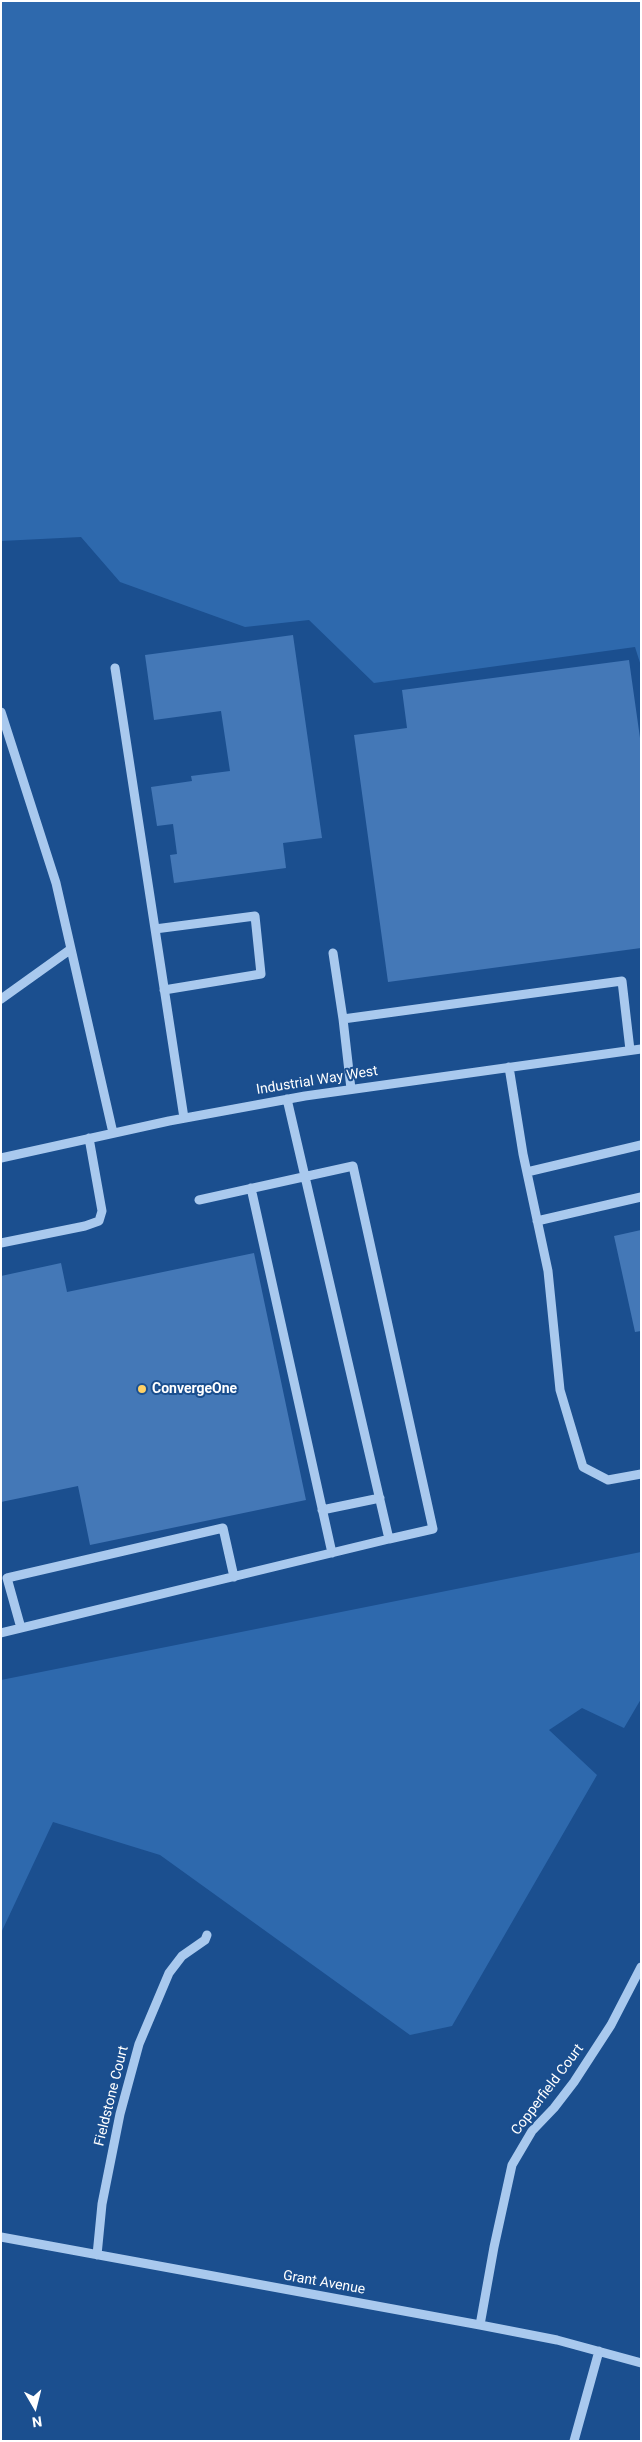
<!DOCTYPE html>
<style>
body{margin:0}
#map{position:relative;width:642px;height:2442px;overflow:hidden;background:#1b4f8f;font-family:Roboto,sans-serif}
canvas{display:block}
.frame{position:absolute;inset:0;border:2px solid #fff;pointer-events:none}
.north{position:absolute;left:10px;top:2382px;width:50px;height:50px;-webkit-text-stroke:4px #1b4f8f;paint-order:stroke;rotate:172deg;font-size:14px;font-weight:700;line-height:20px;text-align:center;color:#fff}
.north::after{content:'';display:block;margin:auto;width:18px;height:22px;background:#fff;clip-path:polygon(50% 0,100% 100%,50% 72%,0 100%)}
</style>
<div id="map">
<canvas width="642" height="2442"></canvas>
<div class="frame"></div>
<div class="north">N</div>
</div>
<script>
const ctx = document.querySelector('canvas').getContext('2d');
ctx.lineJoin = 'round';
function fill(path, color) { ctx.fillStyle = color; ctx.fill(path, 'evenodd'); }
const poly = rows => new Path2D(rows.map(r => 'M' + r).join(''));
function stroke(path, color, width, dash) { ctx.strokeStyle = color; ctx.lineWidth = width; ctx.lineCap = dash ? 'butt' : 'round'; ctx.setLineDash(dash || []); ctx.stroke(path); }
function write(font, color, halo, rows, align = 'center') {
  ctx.font = font + ' Roboto,sans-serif'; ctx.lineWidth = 4; ctx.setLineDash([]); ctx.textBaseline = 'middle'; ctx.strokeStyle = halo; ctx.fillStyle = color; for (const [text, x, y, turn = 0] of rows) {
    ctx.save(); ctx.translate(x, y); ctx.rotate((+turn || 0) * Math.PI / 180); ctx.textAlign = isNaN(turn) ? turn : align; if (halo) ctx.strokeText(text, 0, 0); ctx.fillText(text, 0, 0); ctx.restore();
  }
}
const green = poly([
 [1,1,641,1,641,666,635,647,374,683,309,620,245,627,120,582,81,537,1,541],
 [641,1552,641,1699,624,1728,582,1708,549,1730,597,1775,452,2026,410,2035,160,1855,53,1822,1,1933,1,1680]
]);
const building = poly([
 [293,635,322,838,283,843,286,868,174,883,170,855,177,854,173,824,157,826,151,787,192,781,191,776,230,771,221,711,154,720,145,655],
 [629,660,641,745,641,948,388,982,354,735,407,728,402,690],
 [641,1230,641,1331,635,1332,614,1236],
 [254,1253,306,1500,90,1545,78,1486,1,1502,1,1276,61,1263,67,1292]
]);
const minor = poly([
 [115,668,184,1118],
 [1,712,56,883,113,1133],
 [155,929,255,916,261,974,164,990],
 [333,953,343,1019],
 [1,999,71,949],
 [509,1067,523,1154,548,1271,560,1390,583,1467,608,1480,641,1474],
 [351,1089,343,1019,622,981,630,1050],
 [1,1158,169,1121,305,1096,641,1049],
 [527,1172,641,1145],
 [251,1188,332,1553],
 [199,1200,353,1166,433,1529,389,1539],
 [537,1221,641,1197],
 [1,1243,85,1226,99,1221,102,1211,89,1138],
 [322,1510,380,1498],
 [21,1628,7,1578,223,1528,234,1577],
 [1,1633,389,1539,287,1099],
 [1,2237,480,2325,557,2340,641,2363],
 [97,2255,102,2204,120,2114,139,2044,169,1973,182,1956,205,1940,207,1935],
 [480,2325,494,2247,512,2165,532,2131,554,2108,574,2082,611,2025,641,1967],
 [574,2441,599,2351]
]);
const markers = [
 [142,1389,5,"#ffd166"]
];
const streetNames = [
 ["Industrial Way West",317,1081,-9],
 ["Copperfield Court",548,2090,-53],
 ["Fieldstone Court",112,2096,-76],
 ["Grant Avenue",324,2283,10]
];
const poiNames = [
 ["ConvergeOne",152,1389]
];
fill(green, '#2e69ad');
fill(building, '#4478b7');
stroke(minor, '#a9c9ee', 9);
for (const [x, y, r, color] of markers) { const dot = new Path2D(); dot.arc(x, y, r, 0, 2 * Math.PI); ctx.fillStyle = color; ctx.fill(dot); stroke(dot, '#1b4f8f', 2); }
write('14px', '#fff', '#1b4f8f', streetNames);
write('bold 14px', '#fff', '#1b4f8f', poiNames, 'left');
</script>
